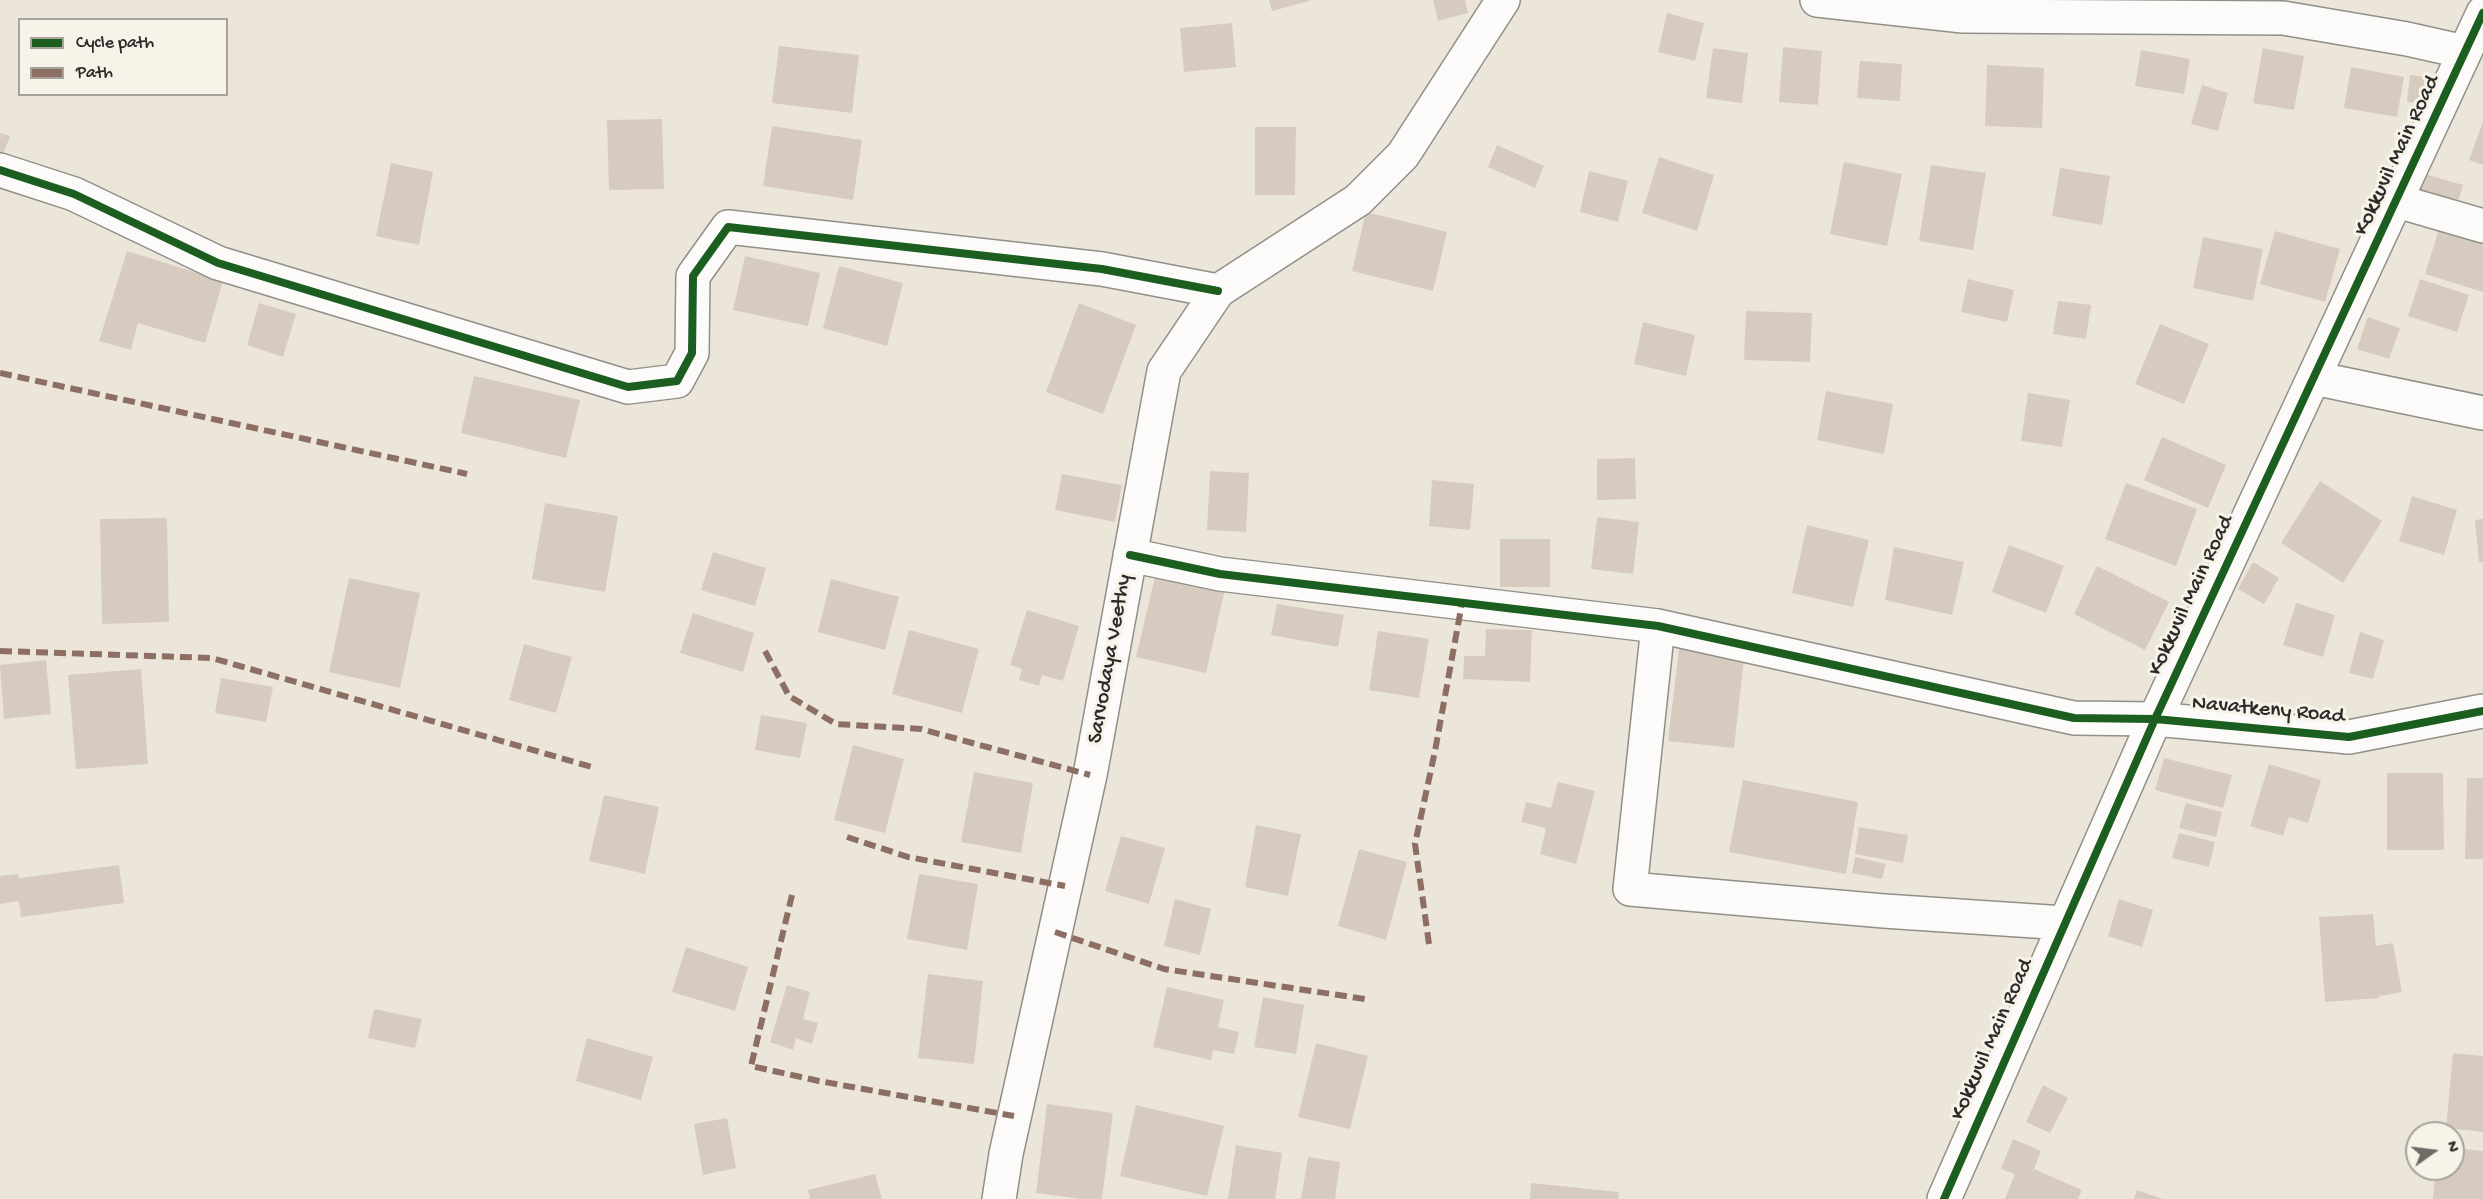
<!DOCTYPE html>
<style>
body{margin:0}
#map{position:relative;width:2483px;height:1199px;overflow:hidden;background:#ece6da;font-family:"Gochi Hand",sans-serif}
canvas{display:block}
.legend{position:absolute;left:18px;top:18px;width:210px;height:78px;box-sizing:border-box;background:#f7f3e8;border:2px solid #a5a39c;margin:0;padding:8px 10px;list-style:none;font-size:18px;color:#2b2b2b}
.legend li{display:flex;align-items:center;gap:12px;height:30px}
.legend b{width:30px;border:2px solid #a5a39c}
.north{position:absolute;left:2405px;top:1121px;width:60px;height:60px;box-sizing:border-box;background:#f7f3e8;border:2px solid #a5a39c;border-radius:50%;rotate:76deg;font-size:16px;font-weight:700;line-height:24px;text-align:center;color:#2b2b2b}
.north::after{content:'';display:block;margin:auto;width:21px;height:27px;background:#6f6c68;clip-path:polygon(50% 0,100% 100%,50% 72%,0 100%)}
</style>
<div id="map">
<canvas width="2483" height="1199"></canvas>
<ul class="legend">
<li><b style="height:8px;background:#1b5e20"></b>Cycle path</li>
<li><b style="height:8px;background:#8d6e63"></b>Path</li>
</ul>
<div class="north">N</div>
</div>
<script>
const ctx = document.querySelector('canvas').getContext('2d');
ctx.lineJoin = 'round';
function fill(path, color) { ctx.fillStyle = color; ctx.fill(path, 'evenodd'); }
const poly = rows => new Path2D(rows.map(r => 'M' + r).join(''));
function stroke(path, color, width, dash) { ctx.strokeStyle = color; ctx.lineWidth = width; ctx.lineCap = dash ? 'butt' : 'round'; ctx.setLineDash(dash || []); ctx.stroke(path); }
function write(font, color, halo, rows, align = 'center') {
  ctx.font = font + ' "Gochi Hand",sans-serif'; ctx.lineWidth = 6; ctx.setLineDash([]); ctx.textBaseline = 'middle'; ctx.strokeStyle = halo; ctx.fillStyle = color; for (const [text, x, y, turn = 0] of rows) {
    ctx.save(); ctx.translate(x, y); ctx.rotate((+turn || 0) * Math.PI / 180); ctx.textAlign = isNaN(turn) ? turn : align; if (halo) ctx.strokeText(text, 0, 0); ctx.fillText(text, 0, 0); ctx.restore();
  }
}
const building = poly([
 [1269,0,1309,0,1309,1,1272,11],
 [1433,0,1465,0,1468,13,1438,21],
 [1667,13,1704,23,1695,61,1658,52],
 [1232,23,1236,67,1184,72,1180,28],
 [779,46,859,55,852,113,772,103],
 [1783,47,1822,51,1818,105,1779,102],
 [1713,48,1748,53,1742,103,1706,98],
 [2263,48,2304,56,2294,110,2253,103],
 [2141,50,2190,59,2184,94,2135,86],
 [1860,61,1902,64,1900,101,1857,98],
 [1987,65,2044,68,2042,128,1985,126],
 [2351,67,2404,77,2397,117,2344,108],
 [2410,75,2429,77,2426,104,2407,102],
 [2202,85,2228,93,2218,131,2191,124],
 [662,119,664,189,609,190,607,120],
 [2483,122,2483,165,2469,160],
 [772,126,862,140,853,200,763,186],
 [1255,127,1296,127,1295,195,1255,195],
 [0,133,10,136,3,155,0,153],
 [1497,145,1544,166,1535,188,1488,167],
 [1659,157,1714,175,1697,231,1642,213],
 [1844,162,1902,174,1887,246,1830,234],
 [391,163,433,172,419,245,376,236],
 [1931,165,1986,173,1973,250,1919,241],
 [2060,168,2110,176,2102,225,2052,216],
 [1589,171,1628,181,1618,222,1580,212],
 [2424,174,2463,185,2456,208,2418,197],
 [1366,212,1447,232,1433,291,1352,271],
 [2440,226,2483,240,2483,292,2425,274],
 [2275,231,2340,249,2325,302,2260,284],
 [2203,237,2263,249,2253,301,2193,288],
 [127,251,223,281,205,343,138,323,131,350,99,341],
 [745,256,820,273,808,326,733,310],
 [839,266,903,283,887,346,823,328],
 [1968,279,2014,290,2007,322,1961,312],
 [2420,279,2469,295,2457,332,2408,316],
 [2058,301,2091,305,2086,339,2053,334],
 [259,303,296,314,283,357,247,345],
 [1079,303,1136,325,1103,414,1046,392],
 [1746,311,1812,313,1810,362,1744,360],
 [2368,317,2400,328,2389,359,2357,349],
 [1643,322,1695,335,1686,376,1634,364],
 [2160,324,2209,344,2184,404,2135,384],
 [474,376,580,400,566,458,461,433],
 [1826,391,1893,404,1884,454,1817,440],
 [2028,393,2070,400,2062,447,2021,441],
 [2162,437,2226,465,2208,508,2144,480],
 [1635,458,1636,499,1597,500,1597,459],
 [1210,471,1249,473,1246,532,1207,530],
 [1062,474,1122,485,1115,522,1055,510],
 [1432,480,1474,484,1470,530,1429,526],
 [2320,481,2382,521,2343,583,2281,543],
 [2126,483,2197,509,2176,566,2105,539],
 [2412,496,2457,510,2444,555,2399,541],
 [545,503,618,516,605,592,532,579],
 [1597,517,1639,522,1633,574,1591,569],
 [167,518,169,622,102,624,100,519],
 [2483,519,2483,562,2479,562,2475,520],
 [1807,525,1869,540,1853,607,1792,593],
 [1500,539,1550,539,1550,587,1500,587],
 [2009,545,2064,566,2046,613,1992,592],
 [1894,547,1964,562,1952,615,1885,600],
 [713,552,766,568,755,606,701,590],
 [2253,562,2279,578,2264,604,2238,589],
 [2097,566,2169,602,2145,650,2074,614],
 [1156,573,1225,589,1206,673,1136,657],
 [349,578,420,593,400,688,329,672],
 [831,579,899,597,885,650,818,632],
 [2296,603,2335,615,2323,657,2283,645],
 [1277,604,1344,615,1338,647,1271,635],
 [1027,610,1079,626,1063,681,1042,675,1039,686,1019,680,1022,669,1010,665],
 [693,613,754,633,743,672,680,653],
 [1486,629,1532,630,1530,682,1463,679,1464,656,1485,656],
 [909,630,979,649,962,713,892,694],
 [1378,631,1429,639,1419,698,1369,690],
 [2360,632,2384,640,2373,679,2349,673],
 [1680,641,1745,649,1734,748,1668,741],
 [524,644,572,657,556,713,509,700],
 [46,660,51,714,4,719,0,665],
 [141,669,148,764,76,769,68,675],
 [221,678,273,687,266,722,215,713],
 [761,715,807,723,800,758,755,750],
 [853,745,904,759,885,833,834,820],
 [2164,758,2232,775,2223,808,2155,790],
 [2269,764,2321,780,2308,823,2289,817,2283,836,2250,826],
 [974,772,1033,783,1021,853,961,842],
 [2387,773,2443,773,2444,850,2387,850],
 [2467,778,2483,778,2483,859,2465,859],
 [1743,780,1858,802,1846,874,1729,852],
 [1558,782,1595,791,1576,864,1540,854,1546,828,1521,822,1526,802,1551,808],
 [604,795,659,807,645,874,589,861],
 [2186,803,2222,812,2216,837,2179,828],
 [1256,825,1301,834,1288,896,1245,887],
 [1859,827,1908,835,1903,863,1855,854],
 [2179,833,2215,842,2209,867,2172,858],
 [1121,836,1165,848,1149,904,1105,891],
 [1359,849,1407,862,1386,940,1338,926],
 [1855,857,1886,864,1882,879,1852,873],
 [119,865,124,903,21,917,19,901,0,904,0,876,18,874,19,878],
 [919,874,978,884,967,950,907,939],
 [1175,899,1211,909,1200,955,1164,946],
 [2119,899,2153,910,2142,947,2108,936],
 [2373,914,2376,946,2393,943,2402,992,2379,996,2379,998,2325,1002,2319,917],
 [686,947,748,967,735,1011,672,992],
 [928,974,983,981,974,1064,918,1058],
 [787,985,810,992,803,1019,818,1023,812,1044,796,1038,793,1050,770,1042],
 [1167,987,1224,1000,1218,1027,1239,1032,1234,1054,1213,1050,1211,1060,1153,1047],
 [1263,997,1304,1005,1296,1054,1254,1047],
 [374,1009,422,1019,415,1048,368,1038],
 [587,1038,653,1057,641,1100,576,1081],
 [1316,1043,1368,1056,1350,1129,1298,1117],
 [2453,1053,2483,1056,2483,1132,2446,1128],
 [2043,1085,2068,1098,2050,1133,2026,1122],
 [1047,1104,1113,1113,1102,1199,1081,1199,1036,1193],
 [1136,1105,1224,1126,1207,1196,1120,1176],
 [727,1118,736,1168,703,1175,694,1124],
 [2013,1139,2041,1151,2034,1169,2082,1190,2078,1199,2005,1199,2015,1174,2001,1169],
 [1236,1145,1282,1153,1275,1199,1228,1199],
 [2453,1148,2483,1151,2483,1199,2433,1199,2436,1169,2453,1169],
 [1308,1157,1340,1162,1335,1199,1301,1199],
 [875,1174,882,1199,810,1199,808,1190],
 [1531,1183,1619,1192,1618,1199,1530,1199],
 [2137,1190,2163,1199,2134,1199]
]);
const minor = poly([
 [1817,0,1963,16,2283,18,2407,39,2465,52],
 [0,170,74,194,218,263,628,387,677,381,692,353,693,276,728,227,1102,269,1218,291],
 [2397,201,2483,226],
 [2314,378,2483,413],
 [1130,555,1220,574,1658,626,2074,718,2155,719,2349,737,2483,711],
 [1658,626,1630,889,1884,911,2064,923],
 [999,1199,1006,1154,1090,775,1164,371,1218,291,1358,200,1403,155,1503,0],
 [1944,1199,2155,719,2483,13]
]);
const quiet = poly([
 [0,373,467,474],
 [0,651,212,658,592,767],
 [765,651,789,696,836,724,921,729,1090,775],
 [847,837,908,857,1065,886],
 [792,895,751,1066,819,1081,1014,1116],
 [1055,932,1164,969,1365,999],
 [1429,944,1415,844,1435,751,1462,603]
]);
const cycleway = poly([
 [0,170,74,194,218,263,628,387,677,381,692,353,693,276,728,227,1102,269,1218,291],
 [1130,555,1220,574,1658,626,2074,718,2155,719,2349,737,2483,711],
 [1944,1199,2155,719,2483,13]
]);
const streetNames = [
 ["Kokkuvil Main Road",2398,156,-65],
 ["Kokkuvil Main Road",2192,596,-65],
 ["Sarvodaya Veethy",1111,659,-80],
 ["Navatkeny Road",2268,711,5],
 ["Kokkuvil Main Road",1993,1040,-66]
];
fill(building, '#d7cbc0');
stroke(minor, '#918f89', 36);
stroke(minor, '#fcfbf9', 33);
stroke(quiet, '#8d6e63', 6, [12, 6]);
stroke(cycleway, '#1b5e20', 8);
write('22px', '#2b2b2b', '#f7f3e8', streetNames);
</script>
